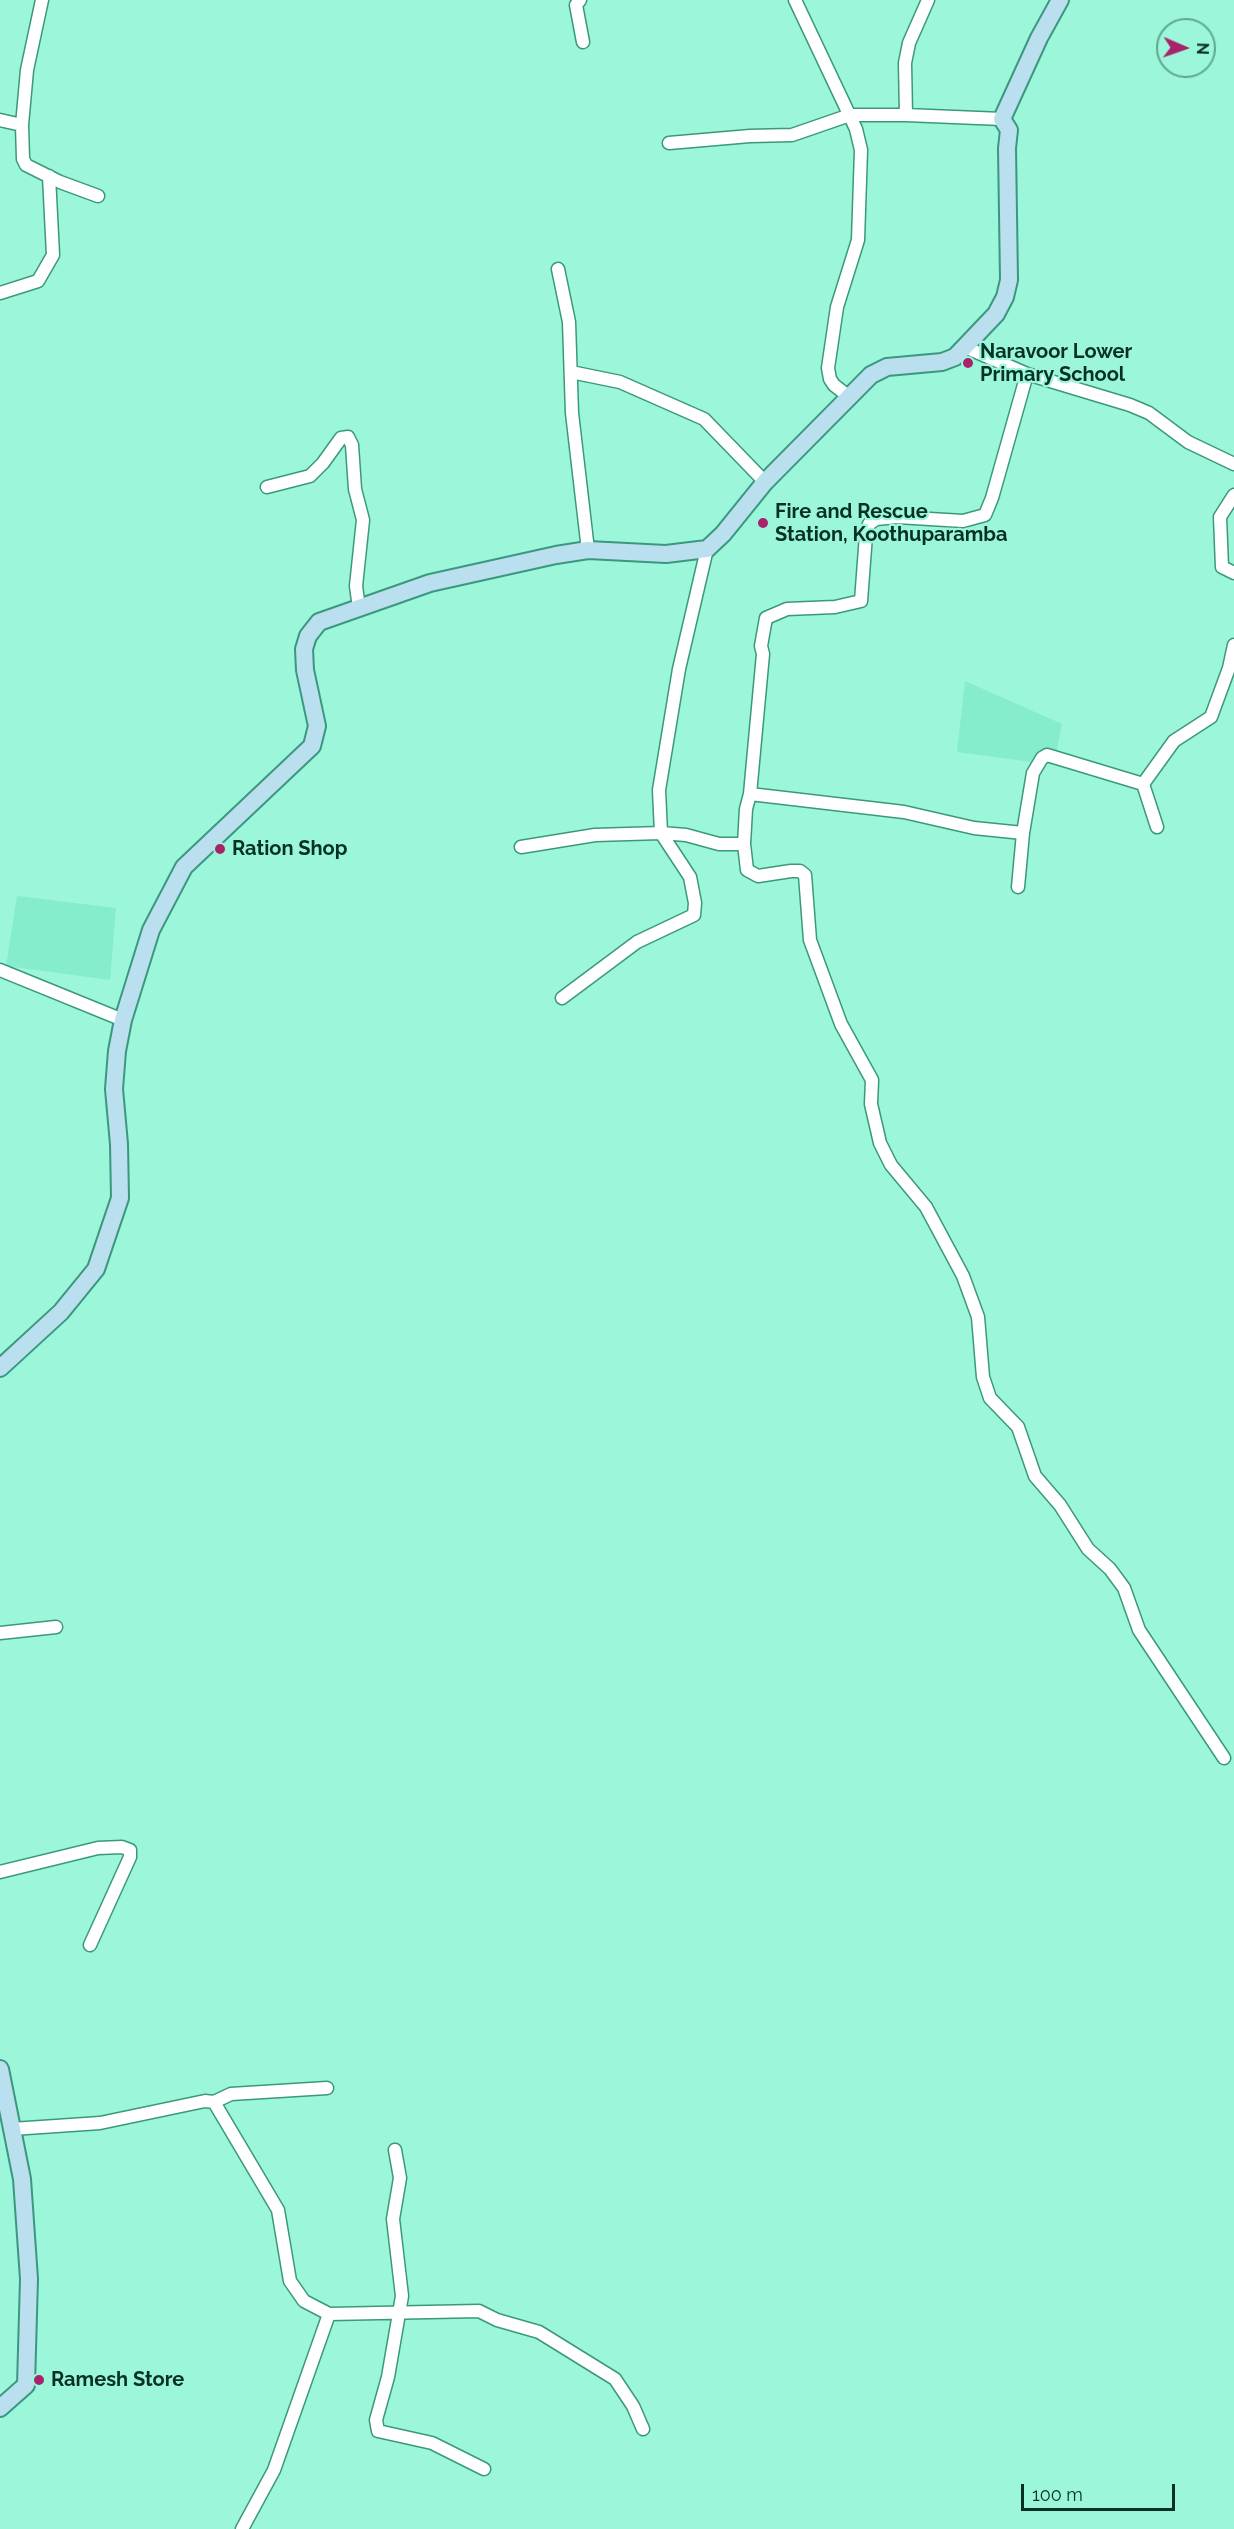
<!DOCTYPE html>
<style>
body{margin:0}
#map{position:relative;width:1234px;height:2529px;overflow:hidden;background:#9bf6da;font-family:Raleway,sans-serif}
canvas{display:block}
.north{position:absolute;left:1156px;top:18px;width:60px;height:60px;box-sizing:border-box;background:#9bf6da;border:2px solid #60a792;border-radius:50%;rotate:92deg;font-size:16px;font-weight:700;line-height:24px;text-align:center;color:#073026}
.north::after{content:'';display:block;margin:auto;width:21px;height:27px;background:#a9236c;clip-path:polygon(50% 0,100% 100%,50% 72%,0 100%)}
.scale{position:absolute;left:1021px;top:2484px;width:154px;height:27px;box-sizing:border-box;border:3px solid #073026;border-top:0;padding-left:8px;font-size:18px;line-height:21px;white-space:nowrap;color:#073026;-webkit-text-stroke:4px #9bf6da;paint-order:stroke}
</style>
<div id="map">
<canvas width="1234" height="2529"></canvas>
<div class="north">N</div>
<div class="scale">100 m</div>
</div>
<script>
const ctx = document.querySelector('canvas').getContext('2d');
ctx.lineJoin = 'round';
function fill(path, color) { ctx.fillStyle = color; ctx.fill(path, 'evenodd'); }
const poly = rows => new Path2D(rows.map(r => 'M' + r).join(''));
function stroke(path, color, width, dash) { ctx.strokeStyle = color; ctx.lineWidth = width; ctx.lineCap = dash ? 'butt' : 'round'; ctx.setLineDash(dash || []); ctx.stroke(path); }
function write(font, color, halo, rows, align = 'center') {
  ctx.font = font + ' Raleway,sans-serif'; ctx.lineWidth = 4.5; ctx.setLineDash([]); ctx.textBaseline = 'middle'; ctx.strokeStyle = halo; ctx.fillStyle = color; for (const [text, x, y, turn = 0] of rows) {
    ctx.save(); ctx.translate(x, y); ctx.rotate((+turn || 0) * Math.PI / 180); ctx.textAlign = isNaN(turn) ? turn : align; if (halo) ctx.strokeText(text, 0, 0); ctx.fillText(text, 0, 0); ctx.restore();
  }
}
const built = poly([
 [965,681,1062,724,1054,765,957,752],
 [17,896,116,908,110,980,6,966]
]);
const street = poly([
 [42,0,27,70,22,125,23,159,26,165,60,182,98,196],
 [580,0,576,5,583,42],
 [795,0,856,129,861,150,858,240,837,307,828,368,830,379,834,385,848,396],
 [906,115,1002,119],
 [0,120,22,125],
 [669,143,750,136,792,135,850,115,906,115,905,63,909,43,928,0],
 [558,269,569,322,572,413,588,550],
 [0,293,38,281,53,255,49,176],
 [965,347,1027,374,1130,405,1149,413,1188,442,1234,464],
 [571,372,620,382,704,419,765,482],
 [1027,374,992,498,985,515,963,521,897,517,876,519,869,524,866,535,861,601,835,607,787,609,766,618,761,646,763,654,750,794,746,809,744,844,747,870,758,876,791,871,800,871,805,875,810,940,841,1024,872,1080,871,1104,880,1143,891,1165,926,1207,963,1276,978,1317,983,1377,990,1398,1018,1427,1035,1476,1060,1505,1088,1549,1110,1569,1124,1588,1139,1630,1224,1758],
 [267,487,310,476,323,463,341,438,348,437,352,445,355,489,363,520,356,586,359,608],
 [1234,495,1220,517,1222,567,1234,573],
 [1143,784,1174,741,1211,717,1229,668,1234,645],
 [1143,784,1157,827],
 [750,794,904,812,974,828,1023,833],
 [521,847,595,835,661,833,686,835,719,844,744,844],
 [1018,887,1023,833,1033,773,1042,758,1047,755,1143,784],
 [0,970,123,1020],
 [562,998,637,942,694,915,695,903,690,877,661,833,659,790,679,669,707,549],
 [0,1633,56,1627],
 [0,1872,98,1848,122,1847,130,1850,130,1857,90,1945],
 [214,2102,278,2210,290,2281,304,2301,329,2314,479,2311,497,2320,539,2332,615,2379,633,2406,643,2429],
 [12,2129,100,2123,205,2101,214,2102,231,2094,327,2088],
 [395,2150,400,2178,393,2219,402,2296,388,2377,376,2420,378,2431,432,2443,484,2469],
 [242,2529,274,2470,329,2314]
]);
const secondary = poly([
 [0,1368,61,1312,96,1269,120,1198,119,1144,114,1089,117,1051,123,1020,151,930,184,867,312,746,317,726,305,670,304,649,308,636,319,622,430,583,556,555,588,550,666,554,707,549,723,534,765,482,871,375,887,367,942,362,955,357,996,314,1005,297,1009,280,1007,148,1009,130,1002,119,1039,38,1060,0],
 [0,2069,22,2179,29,2279,26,2385,0,2408]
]);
const markers = [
 [968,363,6,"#a9236c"],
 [763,523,6,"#a9236c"],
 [220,849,6,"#a9236c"],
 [39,2380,6,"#a9236c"]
];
const poiNames = [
 ["Naravoor Lower",980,352],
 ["Primary School",980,375],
 ["Fire and Rescue",775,512],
 ["Station, Koothuparamba",775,535],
 ["Ration Shop",232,849],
 ["Ramesh Store",51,2380]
];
fill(built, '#85ecce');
stroke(street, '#3b987f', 15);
stroke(secondary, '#3b987f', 20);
stroke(street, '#fff', 12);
stroke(secondary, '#badfee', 16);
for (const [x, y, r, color] of markers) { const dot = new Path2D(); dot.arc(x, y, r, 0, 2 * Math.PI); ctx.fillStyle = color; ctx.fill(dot); stroke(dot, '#9bf6da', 2); }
write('bold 20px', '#073026', '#9bf6da', poiNames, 'left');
</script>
